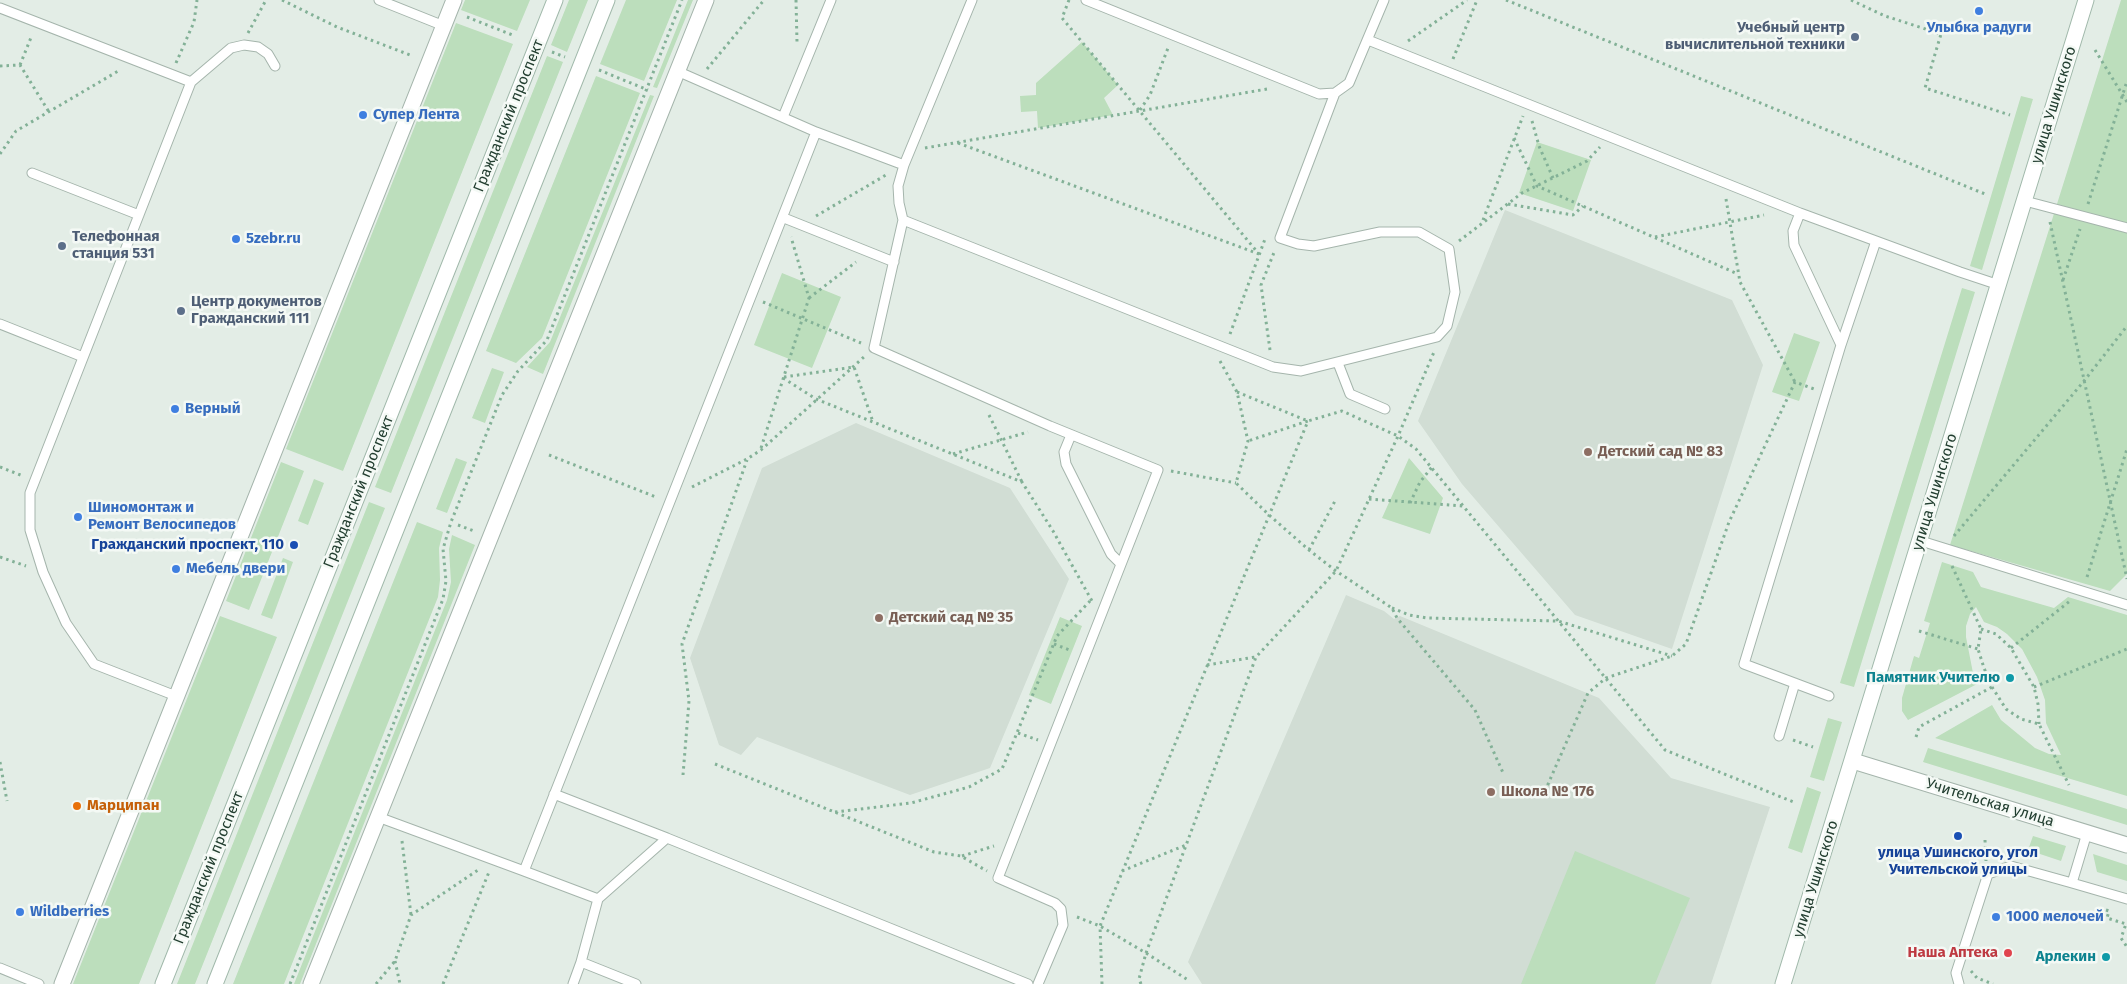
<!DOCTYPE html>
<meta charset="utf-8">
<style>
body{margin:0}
canvas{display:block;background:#e3ede6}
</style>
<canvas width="2127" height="984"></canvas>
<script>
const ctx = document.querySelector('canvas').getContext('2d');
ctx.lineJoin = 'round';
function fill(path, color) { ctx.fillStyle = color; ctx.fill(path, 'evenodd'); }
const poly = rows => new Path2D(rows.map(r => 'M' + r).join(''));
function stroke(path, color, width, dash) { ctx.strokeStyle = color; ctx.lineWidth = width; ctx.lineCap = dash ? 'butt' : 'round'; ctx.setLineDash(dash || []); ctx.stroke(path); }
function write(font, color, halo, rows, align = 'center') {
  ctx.font = font + ' "Fira Sans",sans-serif'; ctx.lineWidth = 5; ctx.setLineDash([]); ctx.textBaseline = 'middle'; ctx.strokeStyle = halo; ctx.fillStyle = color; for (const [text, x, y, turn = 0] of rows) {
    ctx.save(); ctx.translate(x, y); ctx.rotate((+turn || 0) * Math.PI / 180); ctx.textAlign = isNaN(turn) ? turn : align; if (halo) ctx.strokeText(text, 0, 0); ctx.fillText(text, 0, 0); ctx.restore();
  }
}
const built = poly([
 [1505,210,1732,300,1763,365,1672,649,1575,615,1462,484,1418,421],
 [856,423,1010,488,1069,579,990,768,910,795,757,737,741,755,719,745,690,658,762,468],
 [1346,595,1384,611,1394,619,1400,616,1599,698,1671,778,1770,807,1711,984,1202,984,1188,962]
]);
const green = poly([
 [465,0,530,0,517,31,461,10],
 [569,0,588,0,567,52,551,45],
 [626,0,677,0,644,81,600,64],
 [688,0,693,0,657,88,653,87],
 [2121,0,2127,0,2127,574,2110,591,1950,545],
 [456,23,513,44,343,471,286,449],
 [1082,42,1118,85,1104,98,1113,115,1038,128,1037,111,1021,112,1020,96,1036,95,1036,83],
 [547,56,563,62,391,493,375,487],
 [596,76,640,93,542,338,516,363,486,351],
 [650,95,654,96,543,374,527,367,550,342],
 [2021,96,2033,99,1982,270,1970,266],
 [1537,142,1591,160,1573,211,1519,193],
 [782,273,841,297,812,368,754,345],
 [1962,288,1975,292,1854,687,1840,683],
 [1794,333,1820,342,1799,401,1772,392],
 [492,368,504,372,485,423,472,418],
 [456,458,467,462,447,513,436,509],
 [1409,458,1443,498,1430,534,1382,518],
 [281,462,304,471,249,610,226,601],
 [314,479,324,483,308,525,298,521],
 [369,502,385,508,195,984,177,984],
 [417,522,443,532,439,548,440,580,438,597,284,984,233,984],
 [452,535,475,545,300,984,294,984,447,600,451,582,449,549],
 [283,558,293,562,272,619,261,615],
 [1942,562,1973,572,1981,587,2054,608,2068,597,2127,615,2127,796,1935,738,1992,705,2001,720,2035,748,2049,754,2061,755,2046,723,2045,700,2037,677,2022,649,2007,634,1997,627,1984,622,1976,607,1970,614,1966,626,1966,637,1973,673,1979,683,1908,720,1902,711,1902,698,1914,656,1919,658,1930,623,1924,621],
 [220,616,277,637,139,984,73,984],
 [1060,617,1082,626,1051,704,1029,695],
 [1828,718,1842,722,1824,781,1810,777],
 [1928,748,2127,809,2127,825,1923,762],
 [1807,787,1821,792,1802,853,1788,848],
 [2033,836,2066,846,2061,861,2028,850],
 [1575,851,1690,898,1655,984,1521,984],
 [2093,854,2127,865,2127,881,2097,872]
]);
const path = poly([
 [282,0,337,27,410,55],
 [796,0,797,42],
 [1069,0,1062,18,1259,254],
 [1506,0,1985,194],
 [1851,0,1885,16,1941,34,1925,88,2010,115],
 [467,17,515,36],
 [248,33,266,0],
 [1408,41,1467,0],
 [2095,50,2127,102],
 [552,52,565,57],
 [1453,59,1477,0],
 [176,63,194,22,197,0],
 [20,65,32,35],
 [0,66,20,65,49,112],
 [707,69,764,0],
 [599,70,648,90],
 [1140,110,1150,95,1168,48],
 [1532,121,1539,146,1553,178],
 [1514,138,1537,186,1738,274],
 [958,143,1259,254],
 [925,148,1267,89],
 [0,154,16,131,120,70],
 [1726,199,1740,282,1795,382],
 [1508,204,1573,215,1583,206],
 [2088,204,2127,81],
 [816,216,886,175],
 [1483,220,1523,116],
 [2050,222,2127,579],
 [1655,237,1764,215],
 [1459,241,1522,193,1587,161,1600,147],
 [2063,280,2080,229],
 [809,298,856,262],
 [763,302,861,343],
 [1230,334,1265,239],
 [1270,350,1261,285,1275,250],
 [1220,361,1237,392,1248,441,1236,483,1269,515,1309,550,1336,571,1392,608,1397,618,1475,710,1504,775],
 [784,377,854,367,873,422],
 [783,378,816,399,1022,482,1053,531,1092,601],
 [1237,392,1308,421,1342,411,1398,436,1416,449,1665,750,1796,803],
 [989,415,1022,482],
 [761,448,809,298,791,237],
 [953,454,1028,432],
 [549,455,656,497],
 [0,467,23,476],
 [1171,471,1236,483],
 [692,487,747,459,761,450,865,356],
 [1369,499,1463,506],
 [1410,503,1420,482,1432,467],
 [458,525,474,531],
 [1954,536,2084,381,2127,326],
 [1309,550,1335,501],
 [0,557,26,566],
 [1952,566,1981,629,1978,649,1984,668,1992,687,2006,709,2021,719,2039,724,2069,785],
 [2087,577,2127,449],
 [1392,608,1409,615,1427,618,1558,621,1672,656],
 [1981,629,1996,634,2011,648,2034,687,2038,704,2039,724],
 [1919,631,1978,649],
 [1054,644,1072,651],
 [2011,648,2070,601],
 [1207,665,1255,657],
 [2034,687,2127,649],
 [1018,733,1038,740],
 [1916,737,1919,727,1992,687],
 [1793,740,1813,747],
 [0,762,7,801],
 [715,764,934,852,961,856,987,871],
 [683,775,689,701,682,644,747,460],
 [1545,791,1588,693,1606,678,1672,656,1686,644,1729,522,1795,382,1814,389],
 [835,812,911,803,969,787,1002,769,1057,636,1090,601],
 [1985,840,1986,861],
 [402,841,411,915],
 [962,856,994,846],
 [1122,871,1186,845],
 [2106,910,2109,911,2107,918,2126,924,2121,938,2127,947],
 [1077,917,1100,926,1146,953,1256,657,1336,571,1398,436,1434,352],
 [395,961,400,984],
 [1971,971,1977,978,1993,984],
 [290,984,443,599,446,581,443,549,451,522,502,395,518,371,547,340,682,0],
 [376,984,395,961,411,915,478,870],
 [443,984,489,872],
 [1102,984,1100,926,1308,421,1248,441],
 [1141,984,1139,979,1146,953,1188,980]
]);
const lane = poly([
 [379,0,444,26],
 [0,8,191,82,231,48,244,45,258,47,268,54,275,66],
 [1368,40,1800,213,1960,272,1999,285],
 [1335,93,1349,83,1384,0],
 [783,117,831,0],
 [816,132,904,165,972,0],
 [904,165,898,186,899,203,903,220,1273,367,1301,371,1437,337,1447,326,1455,292,1449,249,1419,232,1380,232,1314,246,1298,244,1280,238,1335,93,1319,94,1086,0],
 [32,173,139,215],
 [2025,201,2127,228],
 [1800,213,1793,231,1794,245,1841,345],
 [784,218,894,262],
 [903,220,874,348,1050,426,1158,470,998,878,1055,903,1061,909,1063,925,1038,984],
 [0,324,83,357],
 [1338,363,1350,394,1385,409],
 [1071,435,1064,452,1066,464,1111,554,1121,564],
 [1921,541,2127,605],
 [176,696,94,664,66,623,43,572,30,530,30,493,191,82],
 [1829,696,1744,664,1841,345,1876,241],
 [1779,736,1795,683],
 [554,794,667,838],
 [378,817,524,871,816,132,677,71],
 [524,871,598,899,581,962,573,984],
 [2072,883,2127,899],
 [598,899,667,838,1028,984],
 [581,962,636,984],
 [0,968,39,984],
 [1959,984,1956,973,1988,874,2011,866,2072,883,2087,833]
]);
const street = poly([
 [1853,761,2127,845],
 [62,984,454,0],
 [311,984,706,0]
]);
const secondary = poly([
 [163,984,555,0],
 [215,984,607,0],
 [1783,984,2086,0]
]);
const markers = [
 [1979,11,5,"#3f7fe0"],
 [1855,37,5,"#5c6f8a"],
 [363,115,5,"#3f7fe0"],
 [236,239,5,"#3f7fe0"],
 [62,246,5,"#5c6f8a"],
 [181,311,5,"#5c6f8a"],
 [175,409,5,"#3f7fe0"],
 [1588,452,5,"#8d6e63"],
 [78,517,5,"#3f7fe0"],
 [294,545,5,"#1a4fb4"],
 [176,569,5,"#3f7fe0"],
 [879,618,5,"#8d6e63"],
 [2010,678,5,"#0f9aa8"],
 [1491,792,5,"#8d6e63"],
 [77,806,5,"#e8710a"],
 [1958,836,5,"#1a4fb4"],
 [20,912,5,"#3f7fe0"],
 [1996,917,5,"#3f7fe0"],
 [2008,953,5,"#e0444e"],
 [2106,957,5,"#0f9aa8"]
];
const serviceNames = [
 ["Учебный центр",1845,28,"right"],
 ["вычислительной техники",1845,45,"right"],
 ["Телефонная",72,237],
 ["станция 531",72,254],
 ["Центр документов",191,302],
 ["Гражданский 111",191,319]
];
const shopNames = [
 ["Улыбка радуги",1979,28,"center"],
 ["Супер Лента",373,115],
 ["5zebr.ru",246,239],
 ["Верный",185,409],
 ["Шиномонтаж и",88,508],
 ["Ремонт Велосипедов",88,525],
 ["Мебель двери",186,569],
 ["Wildberries",30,912],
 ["1000 мелочей",2006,917]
];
const streetNames = [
 ["улица Ушинского",2054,105,-73],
 ["Гражданский проспект",509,116,-68],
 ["Гражданский проспект",359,492,-68],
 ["улица Ушинского",1935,492,-73],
 ["Учительская улица",1990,803,17],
 ["Гражданский проспект",209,868,-68],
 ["улица Ушинского",1816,879,-73]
];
const educationNames = [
 ["Детский сад № 83",1598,452],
 ["Детский сад № 35",889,618],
 ["Школа № 176",1501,792]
];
const transitNames = [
 ["Гражданский проспект, 110",284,545],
 ["улица Ушинского, угол",1958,853,"center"],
 ["Учительской улицы",1958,870,"center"]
];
const cultureNames = [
 ["Памятник Учителю",2000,678],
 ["Арлекин",2096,957]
];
const foodNames = [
 ["Марципан",87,806]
];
const healthNames = [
 ["Наша Аптека",1998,953]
];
fill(built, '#d1ddd4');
fill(green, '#bcdebc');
stroke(lane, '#a5b5ac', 11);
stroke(street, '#a5b5ac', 17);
stroke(secondary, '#a1b9ab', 17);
stroke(path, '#83b197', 3, [2.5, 4]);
stroke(lane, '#fff', 9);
stroke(street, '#fff', 15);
stroke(secondary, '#fff', 15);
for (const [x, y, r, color] of markers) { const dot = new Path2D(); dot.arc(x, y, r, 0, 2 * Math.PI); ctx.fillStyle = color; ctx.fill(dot); stroke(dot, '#f4f9f5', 2); }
write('bold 15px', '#4e5e75', '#f4f9f5', serviceNames, 'left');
write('bold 15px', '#366cbe', '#f4f9f5', shopNames, 'left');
write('15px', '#223e30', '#f4f9f5', streetNames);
write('bold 15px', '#785e54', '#f4f9f5', educationNames, 'left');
write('bold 15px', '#164399', '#f4f9f5', transitNames, 'right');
write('bold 15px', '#0d838f', '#f4f9f5', cultureNames, 'right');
write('bold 15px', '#c56008', '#f4f9f5', foodNames, 'left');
write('bold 15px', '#be3a42', '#f4f9f5', healthNames, 'right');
</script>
